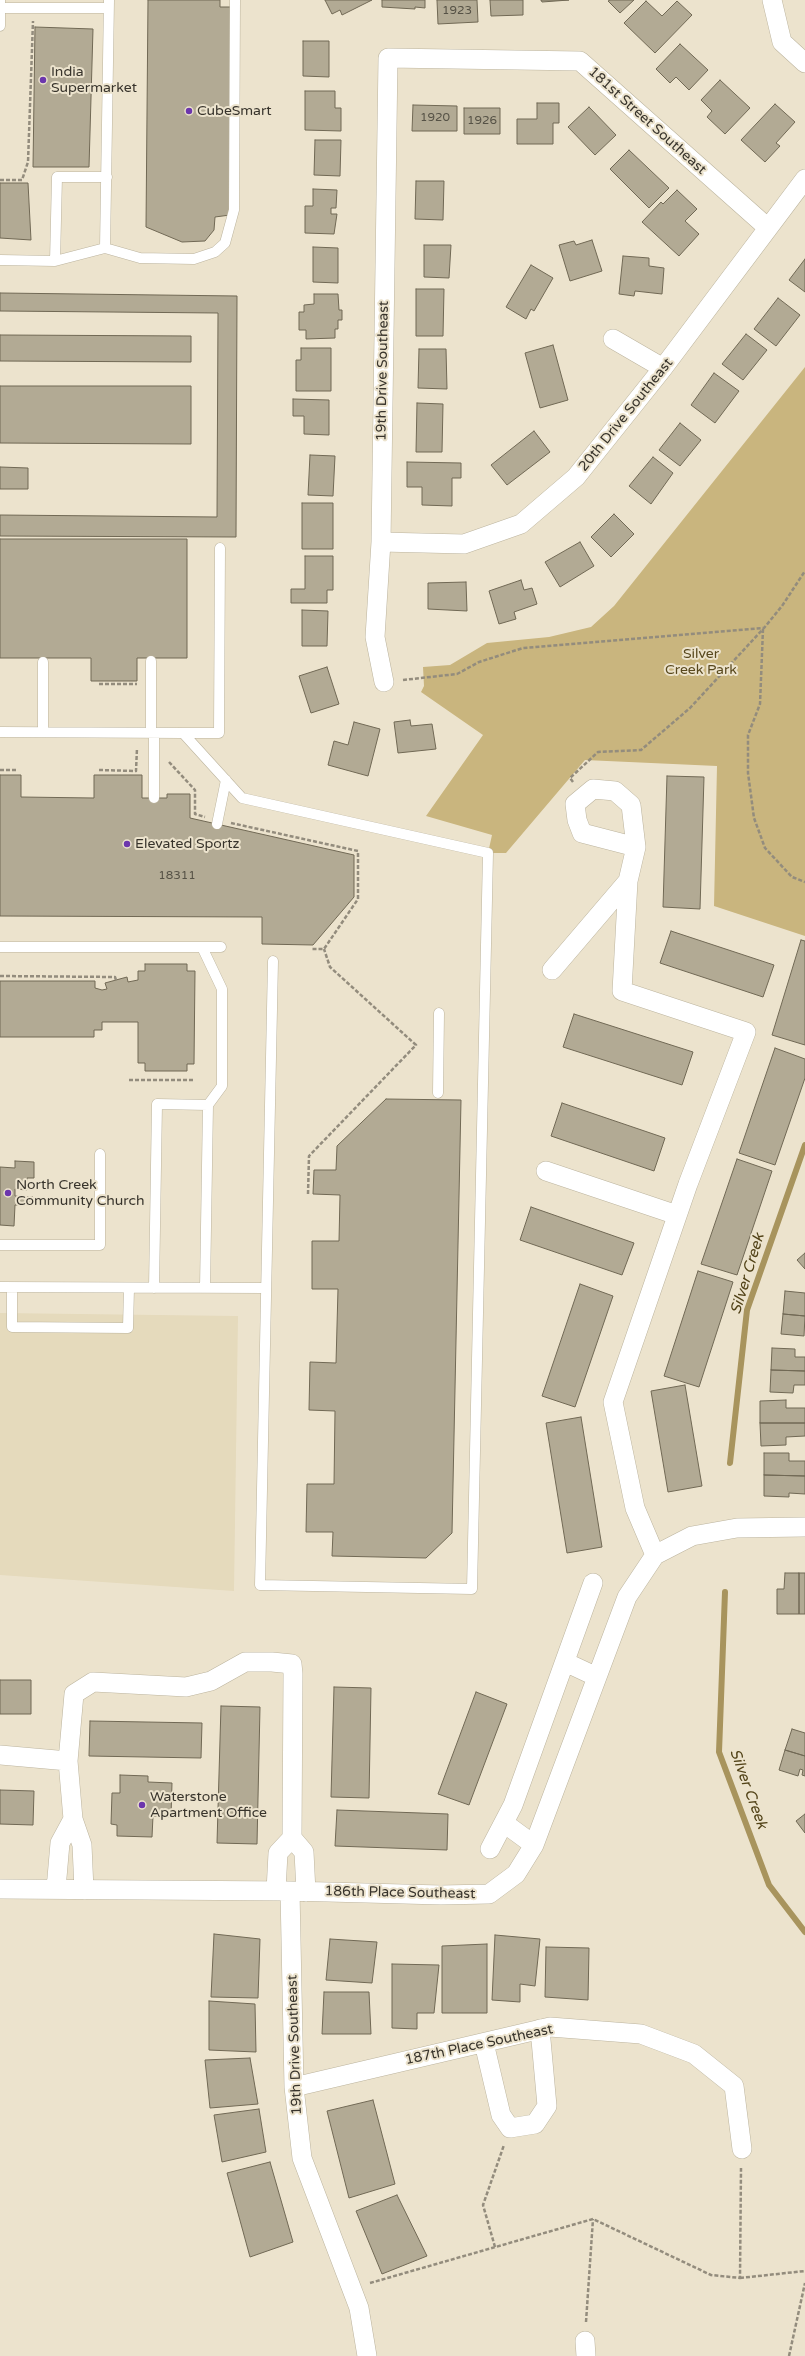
<!DOCTYPE html>
<style>
body{margin:0}
canvas{display:block;background:#ece3cd}
</style>
<canvas width="805" height="2356"></canvas>
<script>
const c = document.querySelector('canvas').getContext('2d');
c.lineJoin = 'round';
function fillPath(path, color) { c.fillStyle = color; c.fill(path, 'evenodd'); }
const toPath = rows => new Path2D(rows.map(r => 'M' + r).join(''));
function stroke(path, color, width, dash) { c.strokeStyle = color; c.lineWidth = width; c.lineCap = dash ? 'butt' : 'round'; c.setLineDash(dash || []); c.stroke(path); }
function label(font, color, halo, rows, align = 'center') {
  c.font = font + ' "Varela Round",sans-serif'; c.lineWidth = 4; c.setLineDash([]); c.textBaseline = 'middle'; c.strokeStyle = halo; c.fillStyle = color; for (const [text, x, y, turn = 0] of rows) {
    c.save(); c.translate(x, y); c.rotate((+turn || 0) * Math.PI / 180); c.textAlign = isNaN(turn) ? turn : align; if (halo) c.strokeText(text, 0, 0); c.fillText(text, 0, 0); c.restore();
  }
}
fillPath(toPath([
 [0,1313,238,1316,234,1591,0,1575]
]), '#e5dabc');
fillPath(toPath([
 [805,367,805,936,714,906,717,766,585,760,506,853,488,853,492,835,426,816,483,735,421,692,424,686,423,667,450,665,487,643,549,637,591,627,614,606]
]), '#c9b57e');
stroke(toPath([
 [730,1463,747,1310,805,1145],
 [725,1592,719,1752,769,1885,805,1932]
]), '#a8945d', 6);
const building = toPath([
 [148,0,220,0,220,7,231,7,230,215,215,217,214,230,205,241,182,242,146,227,148,0],
 [325,0,372,0,342,15,340,10,332,14,325,0],
 [382,0,425,0,425,8,415,7,415,9,382,7,382,0],
 [437,0,477,0,478,22,438,24,437,0],
 [490,0,523,0,523,15,491,16,490,0],
 [541,0,569,0,542,2,541,0],
 [610,0,634,0,620,13,608,1,610,0],
 [646,1,662,16,677,1,692,15,655,53,624,23,646,1],
 [35,27,93,29,89,167,33,167,35,27],
 [303,41,329,41,329,77,303,76,303,41],
 [680,44,708,70,689,90,676,77,670,83,656,69,680,44],
 [720,80,750,108,725,134,707,117,712,111,701,100,720,80],
 [305,91,335,91,335,108,341,108,341,131,305,130,305,91],
 [537,103,559,103,559,123,553,123,553,144,517,144,517,119,537,119,537,103],
 [775,104,795,122,776,143,780,146,765,162,741,140,775,104],
 [413,105,457,106,457,131,412,131,413,105],
 [589,107,616,135,595,155,568,127,589,107],
 [464,108,500,108,500,134,464,134,464,108],
 [315,140,341,140,340,176,314,175,315,140],
 [629,150,669,188,649,208,610,169,629,150],
 [416,181,444,181,443,220,415,219,416,181],
 [0,183,28,183,31,240,0,238,0,183],
 [313,189,337,190,336,208,331,208,331,214,337,214,334,234,305,233,305,206,313,206,313,189],
 [677,190,697,209,685,221,699,234,679,256,642,222,661,202,663,204,677,190],
 [592,240,602,271,570,281,559,245,574,241,576,245,592,240],
 [424,245,451,245,449,278,424,277,424,245],
 [313,247,338,248,338,283,313,282,313,247],
 [623,256,649,258,649,266,664,268,662,294,635,291,634,296,619,294,623,256],
 [805,259,805,292,789,280,805,259],
 [531,265,553,278,534,311,531,309,526,319,506,307,531,265],
 [416,289,444,289,443,336,416,336,416,289],
 [0,293,237,296,236,537,0,536,0,515,217,517,218,313,0,311,0,293],
 [314,294,338,294,339,310,342,310,342,320,338,320,338,329,335,329,335,338,306,339,306,330,299,330,299,312,304,312,304,305,314,304,314,294],
 [778,298,800,315,776,346,754,329,778,298],
 [746,334,767,350,743,380,722,364,746,334],
 [0,335,191,336,191,362,0,361,0,335],
 [553,345,568,400,540,408,525,353,553,345],
 [301,348,331,348,331,391,296,391,296,360,301,360,301,348],
 [419,349,446,349,447,389,418,388,419,349],
 [714,373,739,391,715,423,691,405,714,373],
 [0,386,191,386,191,444,0,443,0,386],
 [293,399,329,400,329,435,304,434,304,416,293,416,293,399],
 [417,403,443,404,442,452,416,452,417,403],
 [680,423,701,440,680,466,659,450,680,423],
 [534,431,550,452,507,485,491,465,534,431],
 [310,455,335,456,333,496,308,495,310,455],
 [653,457,673,473,651,504,629,486,653,457],
 [407,462,461,463,461,478,452,478,452,506,422,505,422,487,407,487,407,462],
 [0,467,28,468,28,489,0,489,0,467],
 [302,503,333,503,333,549,302,549,302,503],
 [614,514,634,534,611,557,591,537,614,514],
 [0,539,187,539,187,658,137,658,137,681,91,681,91,658,0,658,0,539],
 [580,542,594,566,560,587,545,562,580,542],
 [305,556,333,556,333,590,327,590,327,603,291,603,291,589,305,589,305,556],
 [521,580,524,590,532,588,537,604,514,612,516,619,499,624,489,591,521,580],
 [466,582,467,611,428,609,428,583,466,582],
 [302,610,328,611,327,646,302,646,302,610],
 [327,667,339,704,311,713,299,676,327,667],
 [410,720,411,726,432,724,436,749,398,753,394,722,410,720],
 [354,722,380,729,368,776,328,765,334,741,348,745,354,722],
 [0,775,21,775,21,797,94,798,94,775,142,775,142,798,167,798,167,794,190,794,190,818,354,855,354,897,313,945,262,944,262,917,0,916,0,775],
 [667,776,704,777,700,909,663,907,667,776],
 [671,931,774,965,763,997,660,963,671,931],
 [801,940,805,941,805,1045,772,1035,801,940],
 [145,964,187,964,187,971,195,971,194,1064,187,1064,187,1071,145,1071,145,1063,138,1063,138,1022,102,1022,102,1030,94,1030,94,1037,0,1037,0,981,95,981,95,988,102,990,107,989,105,983,127,977,128,982,138,980,138,971,145,971,145,964],
 [574,1014,693,1052,682,1085,563,1047,574,1014],
 [775,1048,805,1059,805,1078,775,1165,739,1153,775,1048],
 [386,1099,461,1100,452,1533,426,1558,332,1556,333,1532,306,1532,307,1484,334,1484,335,1411,309,1410,310,1362,336,1363,338,1289,312,1289,312,1241,339,1241,340,1195,313,1194,314,1170,336,1170,337,1146,386,1099],
 [562,1103,665,1138,654,1171,551,1136,562,1103],
 [737,1159,772,1171,737,1275,701,1264,737,1159],
 [15,1161,34,1162,34,1178,27,1178,27,1190,15,1189,15,1196,33,1197,33,1205,15,1205,14,1226,0,1225,0,1167,15,1168,15,1161],
 [531,1207,634,1243,622,1275,520,1240,531,1207],
 [805,1253,805,1269,797,1260,805,1253],
 [698,1271,733,1282,699,1387,664,1376,698,1271],
 [580,1284,613,1296,575,1407,542,1396,580,1284],
 [785,1291,805,1293,805,1316,783,1314,785,1291],
 [783,1314,805,1316,804,1336,781,1334,783,1314],
 [772,1348,795,1349,795,1357,805,1357,805,1371,771,1370,772,1348],
 [771,1370,805,1371,805,1385,794,1385,793,1393,770,1392,771,1370],
 [685,1385,702,1486,668,1492,651,1391,685,1385],
 [786,1400,786,1408,805,1408,805,1423,760,1423,760,1401,786,1400],
 [581,1417,602,1547,567,1553,546,1423,581,1417],
 [760,1423,805,1423,805,1436,786,1437,786,1445,761,1446,760,1423],
 [764,1453,789,1453,789,1461,805,1461,805,1476,764,1475,764,1453],
 [764,1475,805,1476,805,1494,789,1493,789,1497,764,1496,764,1475],
 [785,1573,799,1573,799,1614,777,1614,777,1589,784,1589,785,1573],
 [799,1573,805,1573,805,1614,799,1614,799,1573],
 [0,1680,31,1680,31,1714,0,1714,0,1680],
 [334,1687,371,1688,369,1798,331,1797,334,1687],
 [476,1692,507,1704,469,1805,438,1794,476,1692],
 [221,1706,260,1707,257,1844,217,1843,221,1706],
 [90,1721,202,1723,201,1758,89,1756,90,1721],
 [792,1729,805,1733,805,1756,785,1750,792,1729],
 [785,1750,805,1756,805,1776,802,1775,803,1770,800,1769,798,1776,779,1770,785,1750],
 [120,1775,148,1776,148,1782,172,1783,171,1817,153,1816,152,1837,117,1836,117,1825,111,1824,112,1793,120,1793,120,1775],
 [0,1790,34,1791,33,1825,0,1824,0,1790],
 [337,1810,448,1814,447,1850,335,1846,337,1810],
 [805,1814,805,1833,796,1821,805,1814],
 [214,1934,260,1939,258,1998,211,1997,214,1934],
 [495,1935,540,1939,535,1986,520,1984,520,2002,492,2000,495,1935],
 [330,1939,377,1942,372,1983,326,1980,330,1939],
 [487,1944,487,2013,442,2013,442,1946,487,1944],
 [546,1947,589,1948,588,2000,545,1997,546,1947],
 [392,1964,439,1965,434,2013,417,2013,417,2029,392,2028,392,1964],
 [324,1992,369,1992,371,2034,322,2034,324,1992],
 [209,2001,255,2004,256,2052,209,2050,209,2001],
 [250,2058,258,2104,210,2108,205,2060,250,2058],
 [373,2100,395,2184,349,2198,327,2111,373,2100],
 [259,2109,266,2152,222,2162,214,2115,259,2109],
 [270,2162,293,2242,250,2257,227,2173,270,2162],
 [397,2195,427,2256,382,2274,356,2211,397,2195]
]);
fillPath(building, '#b2aa94');
stroke(building, '#716955', 1);
const lane = toPath([
 [0,8,108,8],
 [0,26,0,0],
 [105,248,109,0],
 [0,260,55,261,105,248,140,258,194,259,215,252,225,243,234,210,235,0],
 [55,261,57,177,107,177],
 [0,732,183,733,242,798,488,853,472,1589,260,1585,273,961],
 [43,732,43,662],
 [151,733,151,661],
 [183,733,219,733,220,548],
 [154,798,154,733],
 [217,824,226,780],
 [0,947,202,947,222,989,222,1086,208,1105],
 [202,947,221,947],
 [438,1093,439,1013],
 [0,1245,100,1245,100,1154],
 [0,1287,266,1288],
 [12,1288,12,1327,128,1328,129,1288],
 [154,1288,157,1104,208,1105,205,1288]
]);
const street = toPath([
 [772,0,782,42,805,63],
 [613,339,663,368],
 [381,542,464,544,521,524,576,477,663,368,805,179],
 [384,682,375,637,381,542,388,58,580,61,768,228],
 [636,847,582,833,577,820,575,804,593,789,615,791,631,805,636,847,628,881,622,991,746,1032,688,1184,613,1402,635,1508,655,1555],
 [552,970,628,881],
 [546,1171,677,1215],
 [565,1662,597,1677],
 [0,1755,68,1761],
 [504,1823,534,1845],
 [490,1849,513,1805,593,1583],
 [0,1889,290,1891,441,1895,489,1894,516,1874,534,1845,627,1597,655,1555,692,1536,737,1528,805,1527],
 [56,1889,60,1843,73,1819],
 [84,1890,82,1845,73,1819,68,1761,74,1694,93,1682,186,1687,211,1681,245,1662,272,1662,292,1664,293,1674,292,1838,304,1852,306,1892],
 [276,1891,278,1853,292,1838],
 [290,1891,294,2087,302,2158,359,2308,367,2356],
 [484,2043,501,2115,510,2128,535,2124,547,2106,540,2029],
 [294,2087,550,2027,641,2034,694,2054,734,2086,742,2149],
 [585,2341,586,2356]
]);
stroke(lane, '#bcb49e', 11);
stroke(street, '#bcb49e', 20);
stroke(toPath([
 [0,180,22,180,28,162,33,21],
 [763,629,760,704,748,735,748,773,754,818,765,848,792,877,805,882],
 [403,680,457,674,479,662,523,648,764,628,782,606,805,571],
 [99,684,137,684],
 [169,762,195,790,195,814,205,817],
 [0,770,18,770],
 [99,770,136,771,137,748],
 [573,782,570,778,598,752,641,750,690,708,763,629],
 [231,823,358,851,358,899,324,949,311,949],
 [0,976,115,977,116,980],
 [129,1080,194,1080],
 [308,1194,309,1156,416,1045,330,967,324,949],
 [495,2247,483,2205,504,2145],
 [740,2278,805,2271],
 [370,2283,593,2219,711,2275,740,2278,741,2168],
 [586,2322,593,2219],
 [789,2356,805,2283]
]), '#938c7d', 2.5, [4, 2]);
stroke(lane, '#fff', 10);
stroke(street, '#fff', 19);
for (const [x, y, r, color] of [
 [43,80,4,"#6c36ad"],
 [189,111,4,"#6c36ad"],
 [127,844,4,"#6c36ad"],
 [8,1193,4,"#6c36ad"],
 [142,1805,4,"#6c36ad"]
]) { const dot = new Path2D(); dot.arc(x, y, r, 0, 2 * Math.PI); c.fillStyle = color; c.fill(dot); stroke(dot, '#ece3cd', 1.5); }
label('12px', '#565246', null, [
 ["1923",457,11],
 ["1920",435,118],
 ["1926",482,121],
 ["18311",177,876]
]);
label('14px', '#38342c', '#ece3cd', [
 ["India",51,72],
 ["Supermarket",51,88],
 ["CubeSmart",197,111],
 ["Elevated Sportz",135,844],
 ["North Creek",16,1185],
 ["Community Church",16,1201],
 ["Waterstone",150,1797],
 ["Apartment Office",150,1813]
], 'left');
label('14px', '#38342c', '#ece3cd', [
 ["181st Street Southeast",647,121,42],
 ["19th Drive Southeast",383,371,-89],
 ["20th Drive Southeast",626,415,-51],
 ["186th Place Southeast",400,1893,1],
 ["19th Drive Southeast",295,2045,-92],
 ["187th Place Southeast",479,2045,-12]
]);
label('14px', '#58481d', '#ece3cd', [
 ["Silver",701,654],
 ["Creek Park",701,670]
]);
label('italic 15px', '#514217', '#ece3cd', [
 ["Silver Creek",748,1274,-73],
 ["Silver Creek",748,1789,70]
]);
</script>
